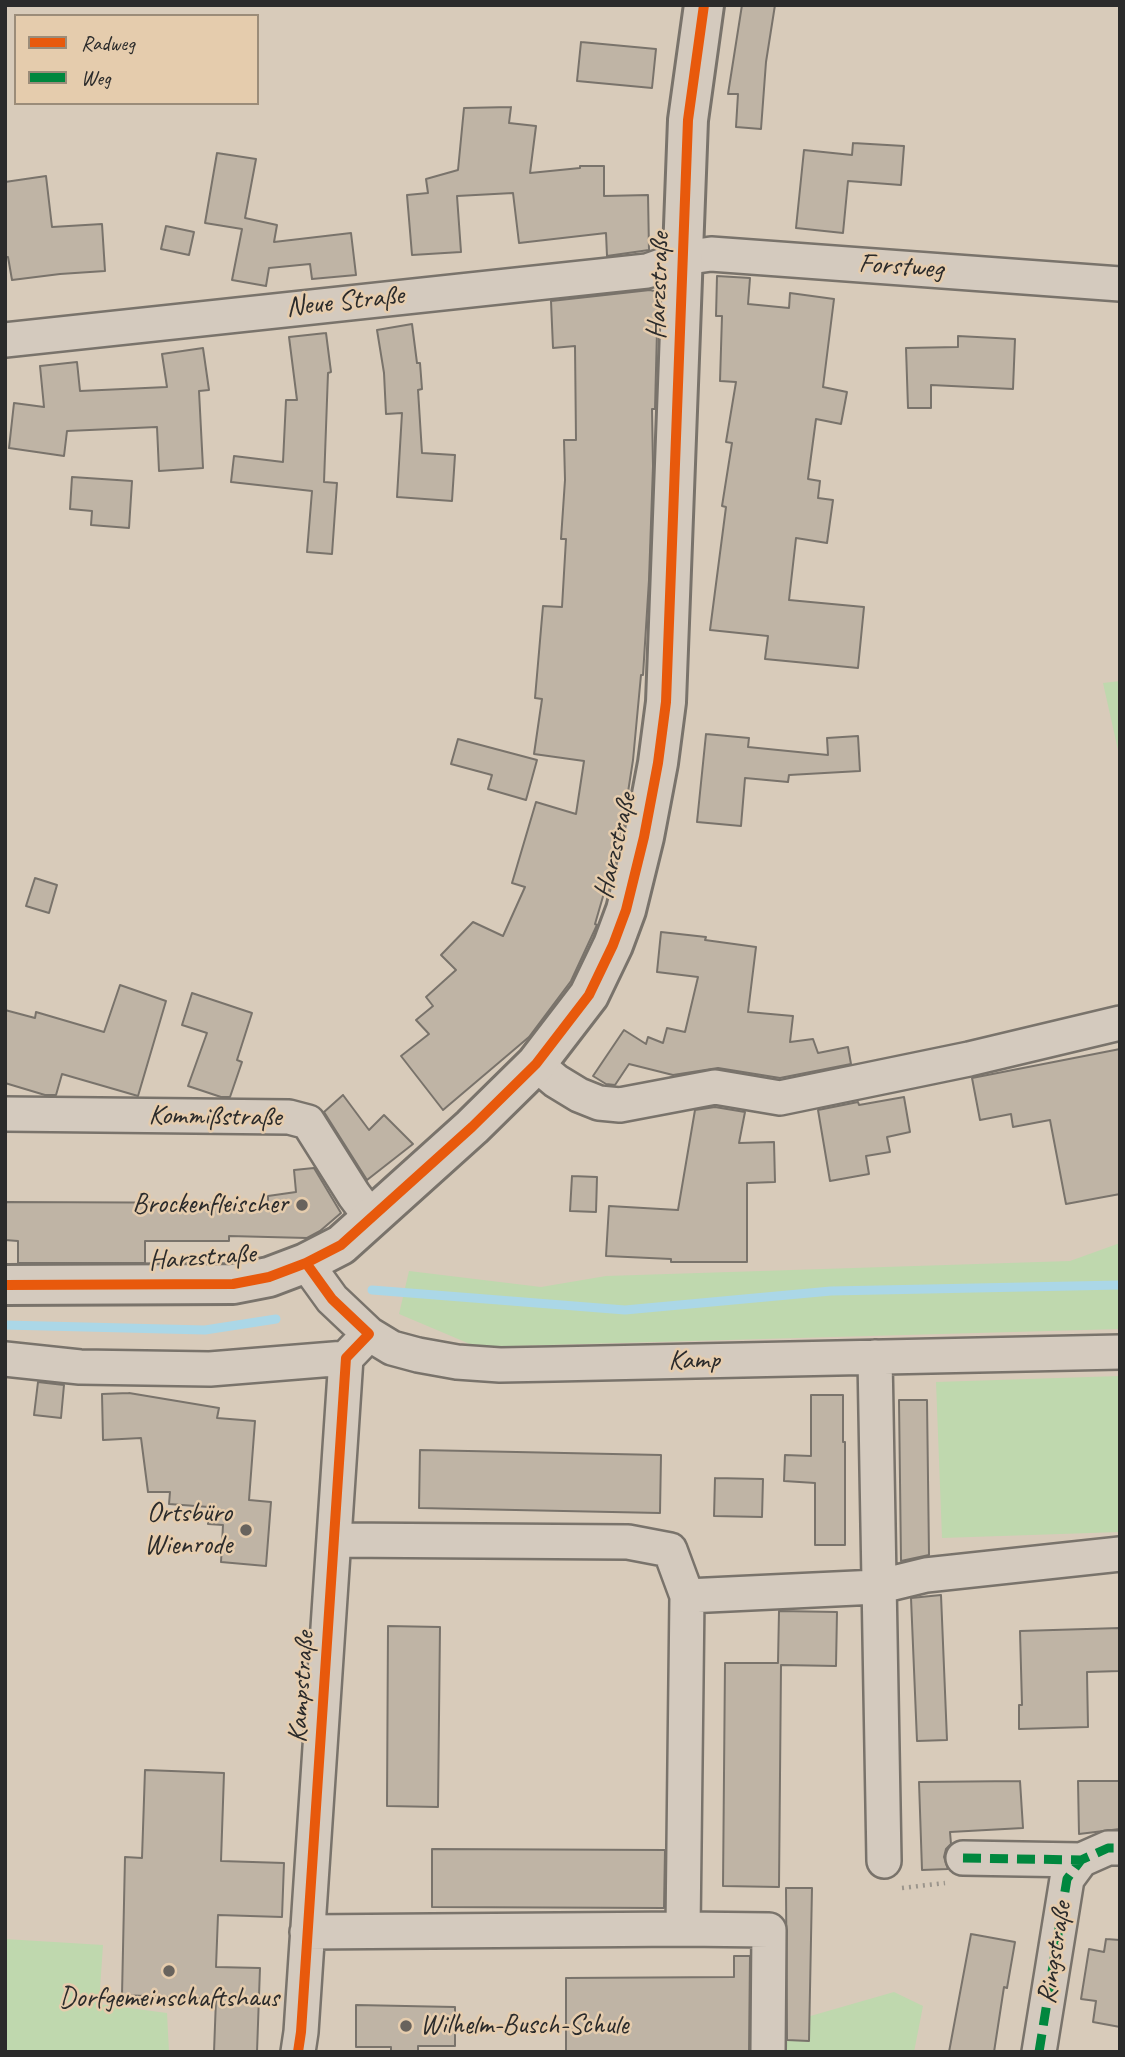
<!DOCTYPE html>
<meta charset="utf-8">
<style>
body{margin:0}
#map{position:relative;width:1125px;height:2057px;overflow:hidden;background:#d8cbba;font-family:Caveat,sans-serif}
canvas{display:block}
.frame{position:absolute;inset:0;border:7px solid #2b2b2b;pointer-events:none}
.legend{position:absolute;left:14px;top:14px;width:245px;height:91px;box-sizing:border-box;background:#e5ccad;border:2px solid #9b8c79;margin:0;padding:9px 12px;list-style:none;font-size:21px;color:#2b2b2b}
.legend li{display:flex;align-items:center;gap:14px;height:35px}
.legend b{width:35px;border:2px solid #9b8c79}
</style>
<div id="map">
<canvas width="1125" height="2057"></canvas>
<div class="frame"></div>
<ul class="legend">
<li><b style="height:9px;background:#e8590c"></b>Radweg</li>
<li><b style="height:9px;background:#00873e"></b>Weg</li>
</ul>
</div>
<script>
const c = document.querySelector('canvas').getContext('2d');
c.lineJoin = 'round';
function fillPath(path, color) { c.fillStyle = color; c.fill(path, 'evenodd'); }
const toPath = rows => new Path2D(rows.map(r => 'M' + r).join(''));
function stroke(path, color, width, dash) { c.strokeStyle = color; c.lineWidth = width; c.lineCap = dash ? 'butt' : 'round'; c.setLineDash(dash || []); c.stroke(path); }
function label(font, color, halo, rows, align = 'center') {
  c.font = font + ' Caveat,sans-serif'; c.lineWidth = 5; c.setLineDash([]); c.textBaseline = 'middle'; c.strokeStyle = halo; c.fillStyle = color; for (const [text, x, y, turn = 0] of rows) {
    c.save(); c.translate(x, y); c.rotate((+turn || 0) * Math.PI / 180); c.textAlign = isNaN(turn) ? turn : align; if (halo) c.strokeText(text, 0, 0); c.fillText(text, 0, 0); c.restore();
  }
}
fillPath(toPath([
 [1120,681,1120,759,1103,683],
 [1120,1243,1120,1329,477,1347,399,1314,409,1271,541,1287,606,1276,1070,1261],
 [1120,1376,1120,1532,942,1538,936,1382],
 [5,1939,103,1945,99,2004,167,2013,169,2052,5,2052],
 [894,1992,923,2006,914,2052,685,2052]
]), '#bfd8ae');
stroke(toPath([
 [372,1290,625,1310,831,1291,1120,1285],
 [5,1325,205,1330,276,1319]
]), '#abd7e7', 9);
const building = toPath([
 [742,5,775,5,766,62,761,129,736,127,738,94,728,94,742,5],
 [581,42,656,49,652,88,577,81,581,42],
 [511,107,509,123,536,126,530,173,580,168,580,166,604,166,604,196,648,195,649,250,607,256,606,233,519,243,513,193,457,196,461,252,412,255,407,195,428,193,426,179,458,170,464,108,511,107],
 [853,143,904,146,901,185,848,181,843,233,796,228,804,150,852,155,853,143],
 [217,153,256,159,245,218,277,225,274,242,351,233,356,275,312,279,310,264,269,268,266,286,232,280,242,229,205,223,217,153],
 [46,176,52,227,102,224,105,271,60,274,12,280,8,257,5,257,5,182,46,176],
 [166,226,194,232,189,255,161,249,166,226],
 [717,276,750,278,748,304,789,308,790,293,834,299,823,387,847,392,841,424,816,419,808,479,820,481,818,498,833,500,827,543,796,538,789,600,864,607,858,668,765,659,768,636,710,630,726,507,722,506,732,443,726,442,736,382,720,381,722,316,716,316,717,276],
 [650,290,658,292,655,409,652,409,653,466,649,580,643,675,641,675,633,760,622,831,595,924,597,925,571,981,529,1037,443,1110,401,1056,429,1034,416,1020,433,1006,426,997,456,970,441,955,473,922,503,936,525,887,512,883,536,802,576,814,584,761,534,754,542,699,535,698,543,606,562,607,566,539,561,539,565,480,564,440,576,440,575,346,553,348,551,301,650,290],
 [412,324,417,363,420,363,422,389,418,390,422,453,455,455,452,501,397,497,402,413,386,414,384,373,377,330,412,324],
 [326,333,331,372,328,373,324,482,337,483,332,554,307,552,312,491,231,482,234,456,283,462,286,400,297,400,289,337,326,333],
 [958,336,1015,339,1013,389,931,385,931,408,908,408,906,348,958,347,958,336],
 [203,348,209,390,199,391,203,468,159,471,157,427,67,431,64,456,9,448,14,403,44,407,40,366,77,362,80,391,167,387,162,354,203,348],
 [72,477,132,481,129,528,91,525,92,511,70,509,72,477],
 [706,734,749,738,748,747,828,755,827,738,858,736,860,771,789,775,788,782,745,778,741,826,697,822,706,734],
 [458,739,537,760,526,800,488,789,492,775,451,764,458,739],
 [35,878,57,885,49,913,26,906,35,878],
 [661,932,706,937,705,940,756,947,748,1012,793,1016,790,1042,813,1039,818,1053,848,1047,851,1064,780,1078,718,1068,673,1075,629,1064,615,1085,606,1084,593,1076,624,1030,646,1044,648,1037,663,1043,667,1028,685,1032,698,977,657,972,661,932],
 [120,985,166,1001,138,1096,62,1074,56,1095,45,1095,5,1083,5,1010,35,1018,36,1012,104,1032,120,985],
 [192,993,252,1013,237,1060,242,1062,230,1097,221,1097,188,1086,207,1033,182,1025,192,993],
 [1120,1049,1120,1194,1066,1204,1050,1120,1013,1127,1011,1114,980,1120,972,1078,1120,1049],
 [343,1095,369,1130,384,1115,413,1144,367,1180,324,1112,343,1095],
 [904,1097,910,1132,887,1137,890,1152,866,1156,869,1174,830,1181,818,1110,858,1102,859,1105,904,1097],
 [715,1107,745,1112,739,1143,774,1142,775,1182,747,1183,747,1262,671,1262,671,1259,606,1256,609,1206,678,1210,695,1110,715,1107],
 [314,1168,341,1213,320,1231,307,1238,229,1236,229,1241,145,1241,145,1263,18,1263,18,1241,5,1240,5,1202,268,1203,268,1196,296,1192,294,1170,314,1168],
 [572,1176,597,1177,596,1212,570,1211,572,1176],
 [38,1382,64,1385,61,1418,34,1415,38,1382],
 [129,1393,219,1408,217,1418,255,1421,249,1500,271,1502,266,1566,221,1562,223,1525,208,1524,209,1507,169,1504,170,1492,148,1492,141,1438,103,1440,102,1394,129,1393],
 [811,1395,843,1395,843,1442,845,1442,845,1545,815,1545,815,1483,784,1481,785,1455,811,1456,811,1395],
 [899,1400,927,1400,929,1555,901,1561,899,1400],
 [420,1450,661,1455,660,1513,419,1508,420,1450],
 [715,1478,763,1479,762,1517,714,1516,715,1478],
 [941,1595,947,1740,917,1741,911,1598,941,1595],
 [779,1611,837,1612,836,1666,781,1665,779,1887,723,1886,725,1663,778,1663,779,1611],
 [388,1626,440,1627,438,1807,387,1806,388,1626],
 [1120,1628,1120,1671,1087,1672,1088,1727,1019,1729,1019,1705,1022,1705,1020,1631,1120,1628],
 [145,1770,224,1773,221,1861,284,1863,282,1917,218,1915,216,1967,260,1968,257,2052,214,2052,216,1999,122,1995,125,1857,142,1858,145,1770],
 [1020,1781,1023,1828,950,1832,951,1844,946,1849,944,1857,948,1869,922,1870,919,1782,1020,1781],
 [1078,1781,1120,1781,1120,1829,1079,1834,1078,1781],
 [432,1849,665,1850,664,1908,432,1907,432,1849],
 [786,1888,812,1888,809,2041,787,2040,786,1888],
 [971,1934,1015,1942,1007,1988,1004,1987,994,2052,949,2052,971,1934],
 [1106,1939,1120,1940,1120,2027,1093,2022,1096,2001,1081,1999,1089,1949,1104,1952,1106,1939],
 [734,1956,750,1956,749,2052,566,2052,566,1978,734,1977,734,1956],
 [356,2005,455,2007,455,2046,418,2046,418,2052,391,2052,391,2047,356,2047,356,2005]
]);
fillPath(building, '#bfb4a5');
stroke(building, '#79736b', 2);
const minor = toPath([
 [5,340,647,271,683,258,711,254,1120,284],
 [536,1064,556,1081,579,1095,599,1103,620,1105,715,1087,780,1098,969,1059,1120,1023],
 [5,1114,289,1117,308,1122,354,1195,372,1219],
 [306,1263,332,1299,369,1334,392,1348,418,1355,457,1362,500,1365,554,1364,1120,1352],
 [875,1357,884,1861],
 [5,1359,80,1367,210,1369,346,1358],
 [687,1596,877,1587,926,1575,1120,1554],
 [963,1858,1081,1860],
 [683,1929,769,1930,768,2052],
 [307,1932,683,1929,687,1596,670,1550,628,1542,335,1540],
 [298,2052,301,2032,346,1358,369,1334],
 [1039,2052,1067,1879,1081,1860,1108,1848,1120,1848]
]);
const major = toPath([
 [5,1285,233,1284,269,1277,306,1263,341,1245,472,1127,536,1064,589,995,613,945,626,910,644,837,658,763,666,702,688,120,704,5]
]);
stroke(minor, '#79736b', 38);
stroke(major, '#79736b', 44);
stroke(toPath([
 [902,1888,945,1883]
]), '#9b958c', 4.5, [2, 5]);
stroke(minor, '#d4cabe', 33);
stroke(major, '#d4cabe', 38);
stroke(toPath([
 [963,1858,1081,1860],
 [1039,2052,1067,1879,1081,1860,1108,1848,1120,1848]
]), '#00873e', 9, [18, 9]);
stroke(toPath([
 [5,1285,233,1284,269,1277,306,1263,341,1245,472,1127,536,1064,589,995,613,945,626,910,644,837,658,763,666,702,688,120,704,5],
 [298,2052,301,2032,346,1358,369,1334,332,1299,306,1263]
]), '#e8590c', 10);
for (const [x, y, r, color] of [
 [302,1205,7,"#68635d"],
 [246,1530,7,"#68635d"],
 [169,1971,7,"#68635d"],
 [406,2026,7,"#68635d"]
]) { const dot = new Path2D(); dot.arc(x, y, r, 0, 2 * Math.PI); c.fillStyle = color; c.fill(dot); stroke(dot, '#e5ccad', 2.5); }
label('28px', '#2b2b2b', '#e5ccad', [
 ["Forstweg",901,267,4],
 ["Harzstraße",659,286,-88],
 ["Neue Straße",345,302,-6],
 ["Harzstraße",616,846,-77],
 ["Kommißstraße",215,1117,1],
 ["Harzstraße",202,1258,-4],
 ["Kamp",694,1361,-1],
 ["Kampstraße",302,1687,-86],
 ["Ringstraße",1055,1953,-81]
]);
label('28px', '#2b2b2b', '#e5ccad', [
 ["Brockenfleischer",288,1205],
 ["Ortsbüro",232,1514],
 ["Wienrode",232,1546],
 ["Dorfgemeinschaftshaus",169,1999,"center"],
 ["Wilhelm-Busch-Schule",420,2026,"left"]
], 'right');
</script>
